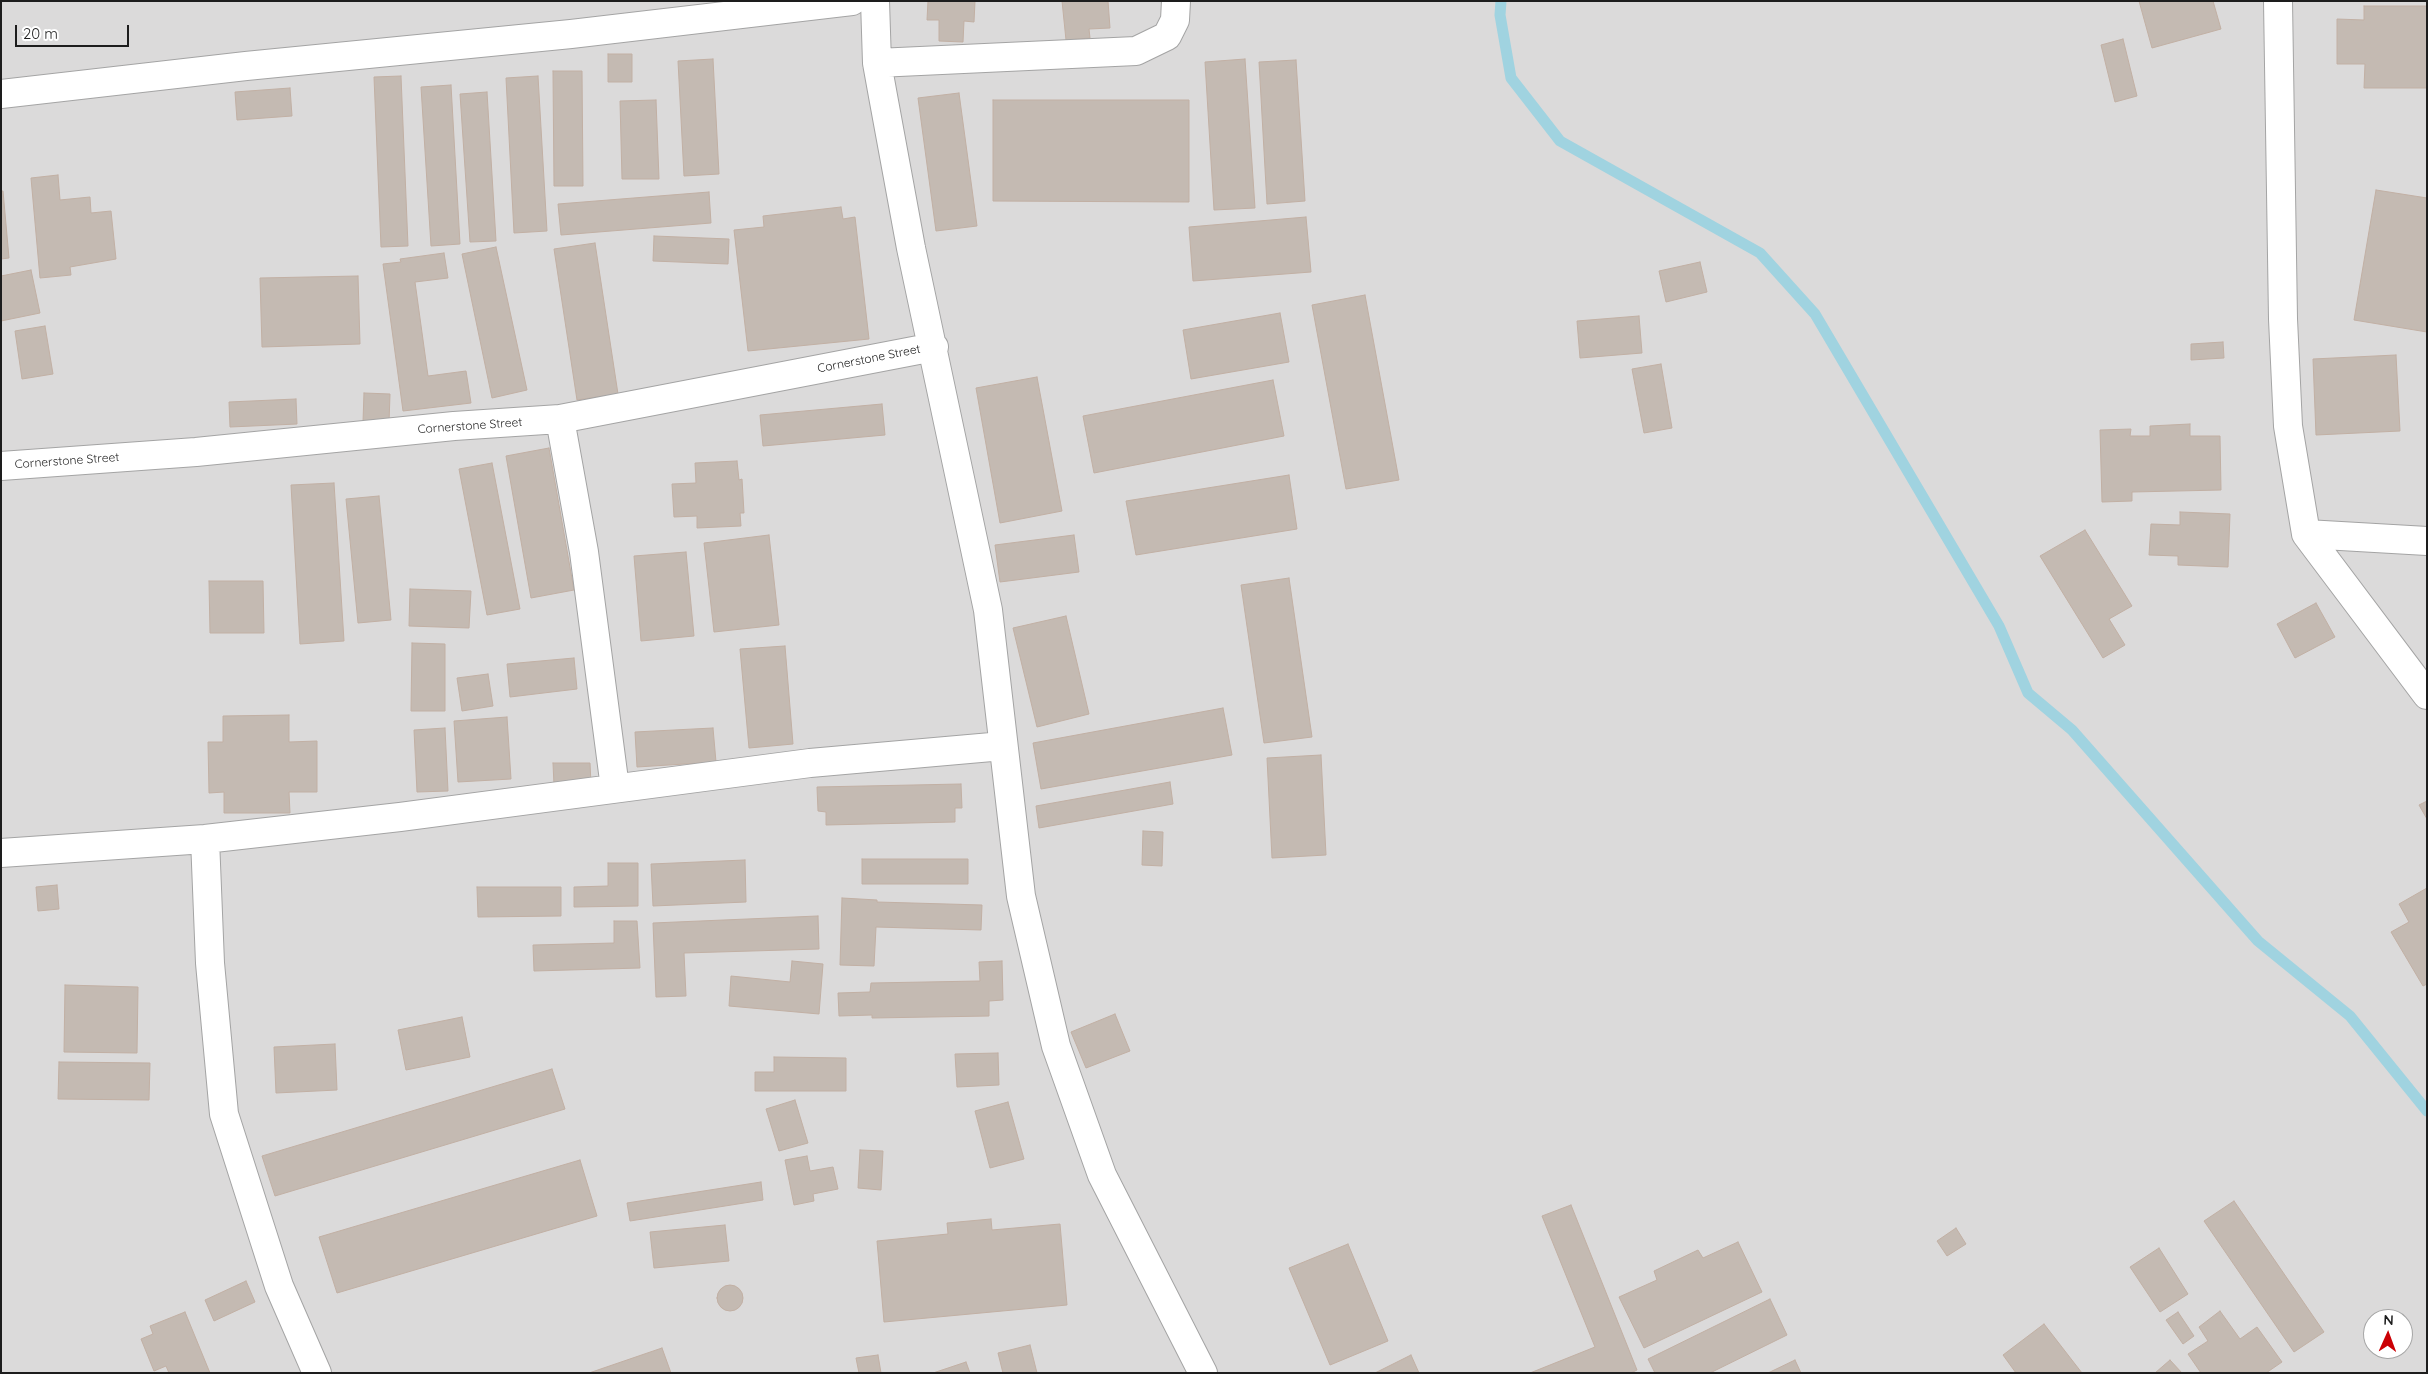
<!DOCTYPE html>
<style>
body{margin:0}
#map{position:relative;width:2428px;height:1374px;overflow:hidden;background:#efebe2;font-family:Quicksand,sans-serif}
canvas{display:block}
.frame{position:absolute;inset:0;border:2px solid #1d1d1d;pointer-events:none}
.north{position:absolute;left:2363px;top:1309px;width:50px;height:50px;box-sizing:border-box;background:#fff;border:1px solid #a5a5a5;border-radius:50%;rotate:2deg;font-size:14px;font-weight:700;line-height:20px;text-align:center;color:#1d1d1d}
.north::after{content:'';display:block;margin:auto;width:18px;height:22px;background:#cb0005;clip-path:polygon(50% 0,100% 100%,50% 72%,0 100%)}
.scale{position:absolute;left:15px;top:25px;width:114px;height:22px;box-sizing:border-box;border:2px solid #1d1d1d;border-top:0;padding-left:6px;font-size:15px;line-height:18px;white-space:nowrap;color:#1d1d1d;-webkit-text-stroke:4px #fff;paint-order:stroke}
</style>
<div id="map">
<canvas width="2428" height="1374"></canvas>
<div class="frame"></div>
<div class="north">N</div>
<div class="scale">20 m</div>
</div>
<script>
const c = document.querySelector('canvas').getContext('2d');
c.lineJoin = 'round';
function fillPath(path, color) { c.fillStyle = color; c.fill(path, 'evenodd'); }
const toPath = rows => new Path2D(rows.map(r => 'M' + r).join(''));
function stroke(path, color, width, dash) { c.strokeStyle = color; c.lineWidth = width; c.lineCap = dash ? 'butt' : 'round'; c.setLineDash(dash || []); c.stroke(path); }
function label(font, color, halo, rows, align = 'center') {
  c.font = font + ' Quicksand,sans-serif'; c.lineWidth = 4.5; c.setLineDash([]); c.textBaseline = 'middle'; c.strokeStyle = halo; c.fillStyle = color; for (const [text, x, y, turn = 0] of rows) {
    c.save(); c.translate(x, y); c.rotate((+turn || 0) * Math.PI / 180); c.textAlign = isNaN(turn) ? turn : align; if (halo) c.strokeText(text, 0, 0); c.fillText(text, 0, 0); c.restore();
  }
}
fillPath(toPath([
 [1,1,2427,1,2427,1373,1,1373],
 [2373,1319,2403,1319,2403,1349,2373,1349]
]), '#dbdada');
stroke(toPath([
 [1501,1,1500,15,1511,78,1560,141,1760,253,1815,314,1999,626,2028,693,2072,730,2258,941,2350,1016,2427,1111]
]), '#a0d3e0', 11);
const building = toPath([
 [928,1,975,1,974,22,964,21,963,42,939,41,939,20,927,20,928,1],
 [1062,1,1108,1,1110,28,1089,29,1090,38,1066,40,1062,1],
 [2139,1,2213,1,2221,29,2152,48,2139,1],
 [2364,6,2427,6,2427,88,2364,88,2365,64,2337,64,2337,19,2364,20,2364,6],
 [2123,39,2137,96,2115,102,2101,45,2123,39],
 [608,54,632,54,632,82,608,82,608,54],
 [713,59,719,174,684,176,678,61,713,59],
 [1245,59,1255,208,1214,210,1205,62,1245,59],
 [1296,60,1305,201,1267,204,1259,62,1296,60],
 [553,71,582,71,583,186,554,186,553,71],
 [401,76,408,246,381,247,374,77,401,76],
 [538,76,547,231,514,233,506,78,538,76],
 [451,85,460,244,431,246,421,87,451,85],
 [290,88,292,116,237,120,235,92,290,88],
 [487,92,496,241,470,242,460,94,487,92],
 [959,93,977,226,936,231,918,98,959,93],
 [656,100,659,179,622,179,620,101,656,100],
 [993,100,1189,100,1189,202,993,201,993,100],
 [58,175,60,200,90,197,91,213,111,211,116,259,70,267,71,275,40,278,31,178,58,175],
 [2376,190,2427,198,2427,332,2354,320,2376,190],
 [1,191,3,191,9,258,1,259,1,191],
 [709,192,711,223,561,235,558,204,709,192],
 [841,207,843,219,855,217,869,339,748,351,734,230,764,227,763,216,841,207],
 [1306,217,1311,272,1193,281,1189,227,1306,217],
 [654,236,729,239,728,264,653,261,654,236],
 [595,243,618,394,577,400,554,249,595,243],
 [496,247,527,390,492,398,462,254,496,247],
 [444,253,448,278,415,282,428,376,466,371,471,403,403,411,383,264,401,262,400,259,444,253],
 [1700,262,1707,292,1666,302,1659,271,1700,262],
 [31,270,40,313,1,321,1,276,31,270],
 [358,276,360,344,262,347,260,278,358,276],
 [1365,295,1399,480,1346,489,1312,305,1365,295],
 [1280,313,1289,362,1191,379,1183,330,1280,313],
 [1639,316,1642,353,1580,358,1577,321,1639,316],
 [45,326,53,374,22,379,15,331,45,326],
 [2223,342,2224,358,2191,360,2191,344,2223,342],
 [2396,355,2400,431,2316,435,2313,359,2396,355],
 [1661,364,1672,428,1644,433,1632,369,1661,364],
 [1037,377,1062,511,1000,523,976,388,1037,377],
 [1273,380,1284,436,1094,473,1083,416,1273,380],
 [364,393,390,394,389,423,363,422,364,393],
 [296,399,297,424,230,427,229,402,296,399],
 [882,404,885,435,763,446,760,415,882,404],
 [2190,424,2190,436,2220,436,2221,490,2132,492,2132,501,2102,502,2100,430,2131,429,2130,436,2150,436,2150,426,2190,424],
 [549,448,574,590,531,598,506,456,549,448],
 [737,461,739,480,742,479,744,513,740,513,741,526,697,528,697,516,674,517,672,484,696,483,695,463,737,461],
 [492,463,520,609,487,615,459,469,492,463],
 [1289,475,1297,529,1136,555,1126,501,1289,475],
 [334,483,344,641,300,644,291,485,334,483],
 [379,496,391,620,358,623,346,499,379,496],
 [2180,512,2230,514,2228,567,2178,565,2178,556,2149,555,2151,524,2180,525,2180,512],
 [2085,530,2132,606,2109,619,2125,645,2103,658,2040,556,2085,530],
 [769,535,779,625,714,632,704,543,769,535],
 [1074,535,1079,572,1000,582,995,545,1074,535],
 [686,552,694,636,641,641,634,556,686,552],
 [1289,578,1312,737,1264,743,1241,585,1289,578],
 [209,581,263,581,264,633,210,633,209,581],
 [410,589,471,591,469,628,409,626,410,589],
 [2316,603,2335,637,2295,658,2277,624,2316,603],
 [1066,616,1089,714,1037,727,1013,628,1066,616],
 [412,643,445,644,445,711,411,711,412,643],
 [785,646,793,744,749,748,740,649,785,646],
 [574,658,577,689,510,697,507,664,574,658],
 [488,674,493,706,462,711,457,678,488,674],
 [1223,708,1232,755,1041,789,1033,743,1223,708],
 [289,715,289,742,317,741,317,792,289,792,290,813,224,813,224,792,209,793,208,742,223,742,223,716,289,715],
 [507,717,511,779,458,782,454,721,507,717],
 [445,728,448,791,417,792,414,730,445,728],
 [713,728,716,762,637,767,635,732,713,728],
 [1321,755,1326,855,1272,858,1267,758,1321,755],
 [553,763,590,763,591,784,554,785,553,763],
 [1170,782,1173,804,1039,828,1036,806,1170,782],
 [961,784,962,808,955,808,955,822,826,825,826,812,818,811,817,787,961,784],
 [2427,801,2427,819,2419,805,2427,801],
 [1143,831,1163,832,1162,866,1142,865,1143,831],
 [862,859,968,859,968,884,862,884,862,859],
 [745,860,746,902,653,906,651,864,745,860],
 [608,863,638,863,638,906,574,907,574,887,608,886,608,863],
 [57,885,59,909,38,911,36,887,57,885],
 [477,887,561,887,561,916,478,917,477,887],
 [2427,888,2427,984,2423,986,2391,932,2409,922,2399,904,2427,888],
 [842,898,877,900,877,902,982,905,981,930,876,927,874,966,840,965,842,898],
 [818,916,819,949,684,953,686,996,656,997,653,923,818,916],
 [614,921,637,921,640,968,534,971,533,945,614,943,614,921],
 [792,961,823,964,819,1014,729,1006,731,976,790,982,792,961],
 [1002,961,1003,1000,989,1001,989,1016,872,1018,872,1015,839,1016,838,993,870,992,871,983,980,981,979,962,1002,961],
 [65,985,138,987,137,1053,64,1052,65,985],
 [1115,1014,1130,1051,1086,1068,1071,1032,1115,1014],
 [462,1017,470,1057,406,1070,398,1030,462,1017],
 [335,1044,337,1090,276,1093,274,1047,335,1044],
 [998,1053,999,1085,957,1087,955,1054,998,1053],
 [774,1057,846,1058,846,1091,755,1091,755,1072,774,1072,774,1057],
 [59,1062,150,1063,149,1100,58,1099,59,1062],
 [552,1069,565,1109,275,1196,262,1156,552,1069],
 [795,1100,808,1143,779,1151,766,1109,795,1100],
 [1008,1102,1024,1159,990,1168,975,1111,1008,1102],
 [860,1150,883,1151,881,1190,858,1188,860,1150],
 [807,1156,810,1171,833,1167,838,1189,813,1194,814,1201,794,1205,785,1160,807,1156],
 [580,1160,597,1216,337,1293,319,1237,580,1160],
 [761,1182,763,1200,630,1221,627,1203,761,1182],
 [2234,1201,2324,1332,2294,1352,2204,1221,2234,1201],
 [1571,1205,1637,1370,1631,1373,1530,1373,1595,1347,1542,1216,1571,1205],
 [991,1219,992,1230,1060,1224,1067,1305,884,1322,877,1241,948,1234,947,1223,991,1219],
 [725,1225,729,1261,654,1268,650,1232,725,1225],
 [1956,1228,1966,1244,1947,1256,1937,1241,1956,1228],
 [1738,1242,1762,1292,1644,1348,1619,1297,1657,1280,1654,1271,1698,1250,1703,1258,1738,1242],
 [1348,1244,1388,1341,1330,1365,1289,1268,1348,1244],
 [2159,1248,2188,1294,2160,1312,2130,1267,2159,1248],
 [246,1281,255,1302,214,1321,205,1300,246,1281],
 '717 1298a13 13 0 1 1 26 0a13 13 0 1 1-26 0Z',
 [1770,1299,1787,1335,1710,1373,1655,1373,1648,1359,1770,1299],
 [2220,1311,2240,1339,2257,1327,2282,1362,2266,1373,2201,1373,2188,1354,2208,1341,2199,1327,2220,1311],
 [185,1312,210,1373,169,1373,166,1366,154,1371,141,1339,153,1334,150,1326,185,1312],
 [2178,1312,2194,1336,2183,1344,2166,1320,2178,1312],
 [2044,1324,2082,1373,2016,1373,2003,1355,2044,1324],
 [1030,1345,1037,1373,1003,1373,998,1353,1030,1345],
 [662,1348,671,1373,589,1373,662,1348],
 [878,1355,881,1373,859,1373,856,1358,878,1355],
 [1411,1355,1419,1373,1375,1373,1411,1355],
 [1795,1360,1801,1373,1768,1373,1795,1360],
 [2170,1360,2182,1373,2155,1373,2170,1360],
 [966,1362,970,1373,933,1373,966,1362]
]);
fillPath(building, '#c4bab2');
stroke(building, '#c2b0a4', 1);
const minor = toPath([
 [875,1,877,63,883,96,911,248,988,610,1021,896,1056,1046,1102,1175,1203,1373],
 [2278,1,2283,319,2288,426,2306,534,2427,695],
 [877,63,1136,51,1167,36,1175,20,1176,1],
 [1,94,246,66,571,34,852,1],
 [560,419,584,552,615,788],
 [1,466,196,452,454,426,560,419,934,347],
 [2306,534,2427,541],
 [205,839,210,963,224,1114,279,1286,317,1373],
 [1,853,205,839,400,817,810,763,1003,746]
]);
stroke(minor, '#a4a4a4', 30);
stroke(minor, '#fff', 28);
label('12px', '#1d1d1d', '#fff', [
 ["Cornerstone Street",869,359,-11],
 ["Cornerstone Street",470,426,-4],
 ["Cornerstone Street",67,461,-4]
]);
</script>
